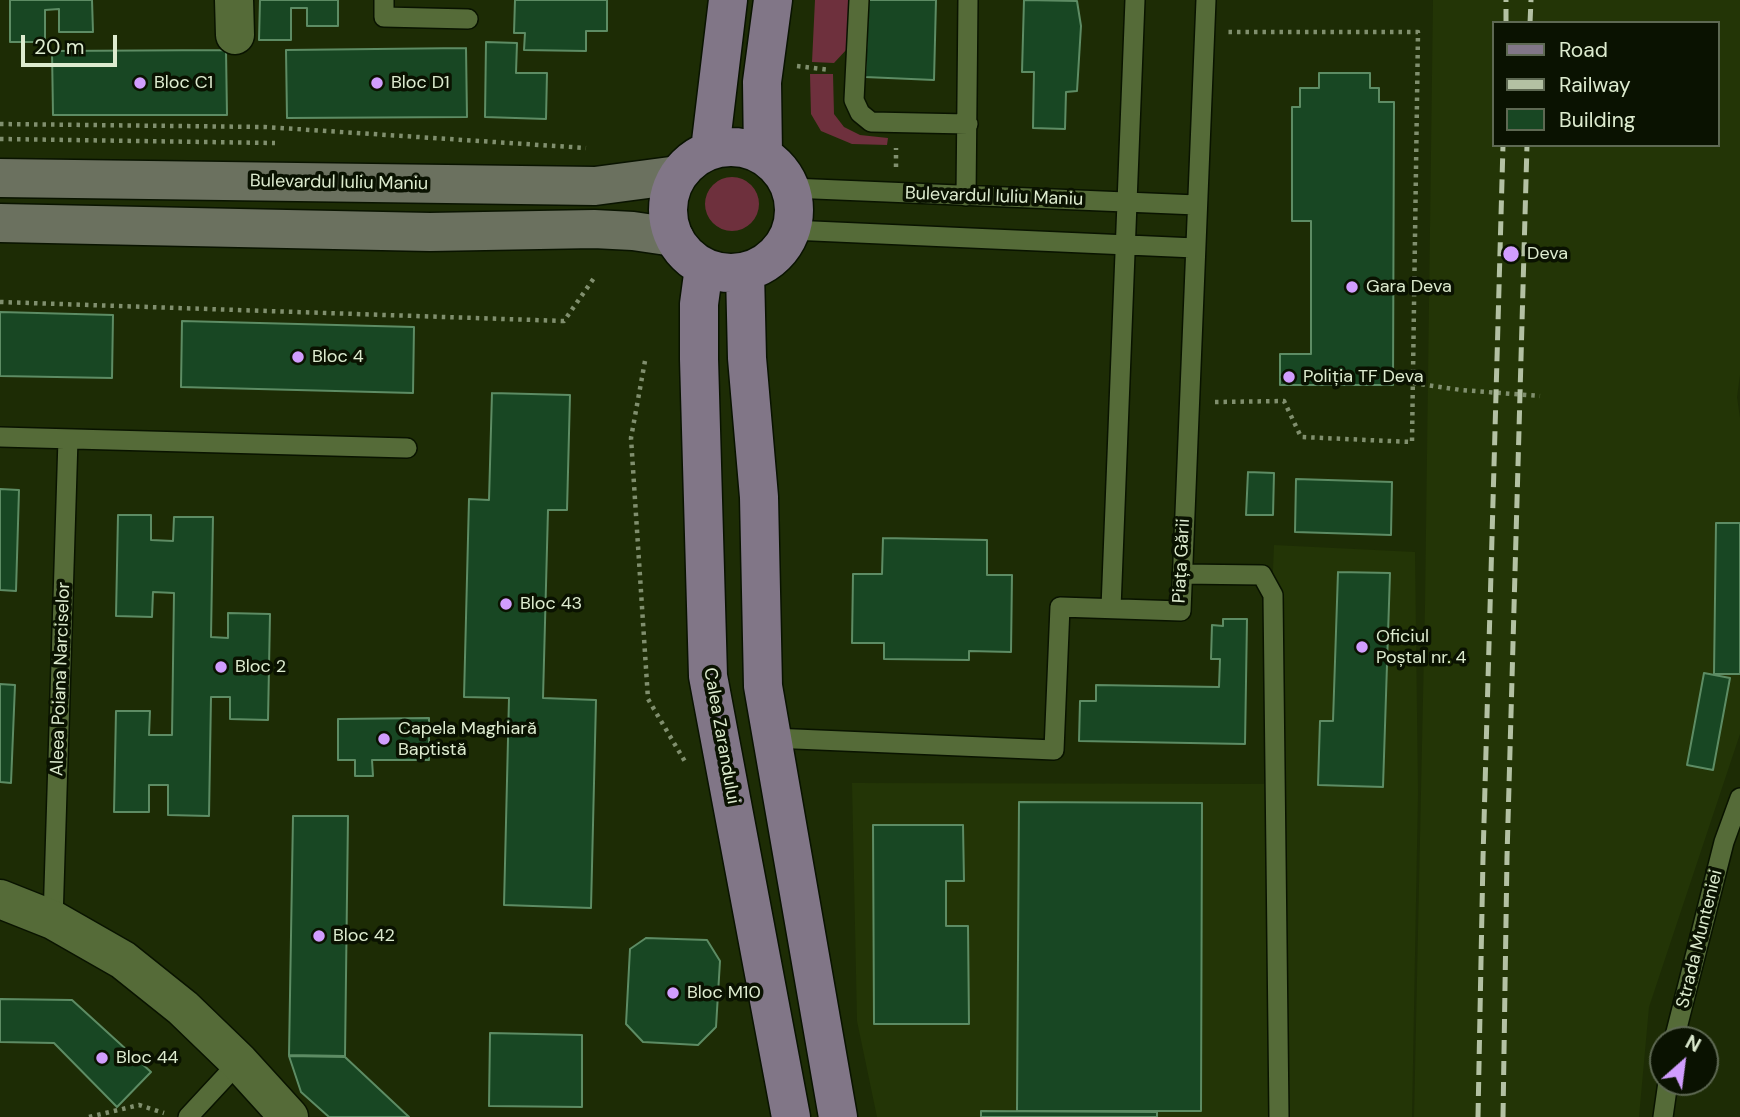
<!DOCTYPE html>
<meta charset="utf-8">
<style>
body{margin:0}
#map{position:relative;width:1740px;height:1117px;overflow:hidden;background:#1d2c05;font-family:"DM Sans",sans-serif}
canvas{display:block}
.legend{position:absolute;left:1492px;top:21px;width:228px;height:126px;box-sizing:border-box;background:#0a1201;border:2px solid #5e6953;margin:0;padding:9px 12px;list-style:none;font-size:21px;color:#ddebcf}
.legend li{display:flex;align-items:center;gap:14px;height:35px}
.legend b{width:35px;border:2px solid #5e6953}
.north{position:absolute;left:1649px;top:1026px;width:70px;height:70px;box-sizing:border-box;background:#0a1201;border:2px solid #5e6953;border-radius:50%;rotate:28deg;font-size:19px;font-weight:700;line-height:28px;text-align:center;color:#ddebcf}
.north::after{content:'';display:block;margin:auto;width:24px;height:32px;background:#d19dfe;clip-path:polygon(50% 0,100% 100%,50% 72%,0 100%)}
.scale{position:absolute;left:21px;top:35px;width:96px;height:32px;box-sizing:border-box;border:4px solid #ddebcf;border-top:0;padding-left:9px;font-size:21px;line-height:24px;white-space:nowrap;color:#ddebcf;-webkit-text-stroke:5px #0a1201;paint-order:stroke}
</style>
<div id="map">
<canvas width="1740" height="1117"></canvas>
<ul class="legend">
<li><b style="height:9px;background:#817687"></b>Road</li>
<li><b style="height:9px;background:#b3c1a3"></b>Railway</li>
<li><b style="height:19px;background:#184723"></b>Building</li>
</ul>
<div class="north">N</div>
<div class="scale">20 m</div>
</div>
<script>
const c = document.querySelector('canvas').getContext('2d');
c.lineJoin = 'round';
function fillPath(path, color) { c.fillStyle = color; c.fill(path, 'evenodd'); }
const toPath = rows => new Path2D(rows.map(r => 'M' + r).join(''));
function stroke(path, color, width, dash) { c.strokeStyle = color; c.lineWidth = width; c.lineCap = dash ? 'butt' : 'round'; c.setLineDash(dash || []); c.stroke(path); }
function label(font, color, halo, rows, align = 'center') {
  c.font = font + ' "DM Sans",sans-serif'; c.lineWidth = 7; c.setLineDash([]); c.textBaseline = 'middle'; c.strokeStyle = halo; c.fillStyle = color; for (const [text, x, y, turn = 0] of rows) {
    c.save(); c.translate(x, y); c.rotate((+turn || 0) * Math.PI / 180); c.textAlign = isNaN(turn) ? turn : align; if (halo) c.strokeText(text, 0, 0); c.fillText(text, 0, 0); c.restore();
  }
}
fillPath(toPath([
 [1433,0,1740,0,1740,375,1737,397,1740,418,1740,734,1649,1007,1639,1117,1414,1117,1425,605],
 [1493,23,1717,23,1717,145,1493,145],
 [1274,545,1415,552,1418,793,1412,1117,877,1117,857,1021,852,783,1264,784]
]), '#233506');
fillPath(toPath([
 [815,0,849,0,847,49,834,63,812,62],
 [810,74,833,74,834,114,844,127,860,135,888,138,887,145,852,144,821,131,811,114],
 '705 204a27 27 0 1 1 54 0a27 27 0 1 1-54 0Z'
]), '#6e303d');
const building = toPath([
 [10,0,92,0,93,32,59,32,59,9,45,10,45,42,10,42,10,0],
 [260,0,338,0,338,26,307,26,307,8,291,8,291,40,259,40,260,0],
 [515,0,607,0,607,31,586,31,586,51,524,50,525,33,514,33,515,0],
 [868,0,936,0,934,80,865,77,868,0],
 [1024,0,1077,1,1081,26,1077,91,1066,92,1065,129,1033,128,1034,72,1022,72,1024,0],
 [486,42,517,43,516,73,547,73,546,119,485,117,486,42],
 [466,48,467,117,287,118,286,50,466,48],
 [226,50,227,115,53,115,52,51,226,50],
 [1319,73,1370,73,1370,88,1379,88,1379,102,1394,102,1393,385,1280,385,1280,354,1311,354,1311,221,1292,221,1292,107,1300,107,1300,88,1319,88,1319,73],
 [0,312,113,315,112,378,0,376,0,312],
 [182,321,414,327,413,393,181,387,182,321],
 [492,393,570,395,567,510,548,510,543,698,596,700,591,908,504,905,509,698,464,697,469,499,489,500,492,393],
 [1248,472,1274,473,1273,515,1246,515,1248,472],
 [1296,479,1392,482,1391,535,1295,532,1296,479],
 [0,489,19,490,16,591,0,590,0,489],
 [118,515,151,515,151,540,173,541,174,517,213,517,211,637,228,638,228,613,270,614,268,720,230,719,230,697,211,697,209,816,168,815,168,785,149,785,149,812,114,812,116,711,150,711,149,735,172,735,174,593,153,592,152,617,116,616,118,515],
 [1716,523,1740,523,1740,674,1714,674,1716,523],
 [883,538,987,540,987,575,1012,575,1011,652,969,651,969,660,884,659,884,643,852,643,853,574,882,574,883,538],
 [1338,572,1390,573,1383,787,1318,785,1320,721,1333,721,1338,572],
 [1223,619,1247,619,1245,744,1079,741,1080,701,1096,701,1096,685,1219,687,1220,659,1211,659,1212,625,1223,626,1223,619],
 [1704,673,1730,678,1713,770,1687,765,1704,673],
 [0,684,15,685,11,783,0,782,0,684],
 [429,718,429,760,372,760,373,776,355,776,355,760,338,760,338,719,429,718],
 [1019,802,1202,803,1201,1111,1017,1111,1019,802],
 [293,816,348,816,345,1056,289,1055,293,816],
 [873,825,963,825,964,881,946,881,946,926,968,926,969,1024,874,1024,873,825],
 [646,938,707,940,720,961,716,1027,698,1045,643,1042,626,1024,630,949,646,938],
 [0,999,72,1000,151,1072,117,1107,54,1043,0,1042,0,999],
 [490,1033,582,1035,582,1107,489,1106,490,1033],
 [289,1056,345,1057,409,1117,329,1117,301,1092,289,1056],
 [981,1111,1157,1112,1157,1117,981,1117,981,1111]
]);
fillPath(building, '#184723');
stroke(building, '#5d8c64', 2);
const service = toPath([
 [384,0,384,17,468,19],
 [859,0,854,100,860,113,871,122,968,124],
 [791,188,1197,205],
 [966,196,968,0],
 [791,230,1195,248],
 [0,437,407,448],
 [1182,574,1262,575,1273,595,1279,1117],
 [1111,608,1135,0],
 [772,738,1054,750,1060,607,1181,611,1206,0],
 [53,920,68,439],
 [1674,1040,1724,842,1740,798],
 [188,1117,239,1062],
 [1663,1117,1668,1082]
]);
const minor = toPath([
 [234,0,235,35],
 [0,899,53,920,123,960,183,1008,239,1062,289,1117]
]);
const secondary = toPath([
 [0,178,595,186,678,175],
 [0,223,430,232,594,229,633,231,674,237]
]);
const primary = toPath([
 '668 210a63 63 0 1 1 126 0a63 63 0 1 1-126 0Z',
 [710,150,728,0],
 [763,155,762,82,773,0],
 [704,267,699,304,699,359,708,676,791,1117],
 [745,272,747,358,759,497,763,686,838,1117]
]);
stroke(service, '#091300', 22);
stroke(minor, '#091300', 41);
stroke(secondary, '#091300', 41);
stroke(primary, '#091300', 41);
stroke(toPath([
 [797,66,830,70],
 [0,124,265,127,586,148],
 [0,139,275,143],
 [896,167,896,148],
 [0,302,564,321,594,278],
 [645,361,631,438,648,699,687,765],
 [1413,383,1461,390,1540,396],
 [1215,402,1284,401,1301,437,1412,442,1418,32,1228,32],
 [89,1117,139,1105,164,1113]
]), '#808f6e', 4.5, [3.5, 5]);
stroke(service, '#556b38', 19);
stroke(minor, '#556b38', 38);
stroke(secondary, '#6b715f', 38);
stroke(primary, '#817687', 38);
stroke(toPath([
 [1506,23,1506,0],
 [1530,23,1531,0],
 [1478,1117,1483,858,1503,145],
 [1503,1117,1507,857,1527,145]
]), '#b3c1a3', 5, [14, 7]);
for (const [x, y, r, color] of [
 [140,83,7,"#d19dfe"],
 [377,83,7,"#d19dfe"],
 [1511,254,9,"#d19dfe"],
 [1352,287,7,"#d19dfe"],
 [298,357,7,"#d19dfe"],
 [1289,377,7,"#d19dfe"],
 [506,604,7,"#d19dfe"],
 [1362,647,7,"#d19dfe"],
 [221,667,7,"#d19dfe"],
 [384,739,7,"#d19dfe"],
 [319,936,7,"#d19dfe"],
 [673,993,7,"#d19dfe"],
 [102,1058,7,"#d19dfe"]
]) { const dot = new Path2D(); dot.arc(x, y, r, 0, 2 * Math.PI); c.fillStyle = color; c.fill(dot); stroke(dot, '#0a1201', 2.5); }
label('18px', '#ddebcf', '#0a1201', [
 ["Bloc C1",154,83],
 ["Bloc D1",391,83],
 ["Deva",1527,254],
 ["Gara Deva",1366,287],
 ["Bloc 4",312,357],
 ["Poliția TF Deva",1303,377],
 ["Bloc 43",520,604],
 ["Oficiul",1376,637],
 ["Poștal nr. 4",1376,658],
 ["Bloc 2",235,667],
 ["Capela Maghiară",398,729],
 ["Baptistă",398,750],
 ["Bloc 42",333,936],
 ["Bloc M10",687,993],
 ["Bloc 44",116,1058]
], 'left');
label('18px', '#ddebcf', '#0a1201', [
 ["Bulevardul Iuliu Maniu",339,183,1],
 ["Bulevardul Iuliu Maniu",994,197,2],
 ["Piața Gării",1182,561,-87],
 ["Aleea Poiana Narciselor",61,679,-88],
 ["Calea Zarandului",721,736,80],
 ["Strada Munteniei",1700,939,-76]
]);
</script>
